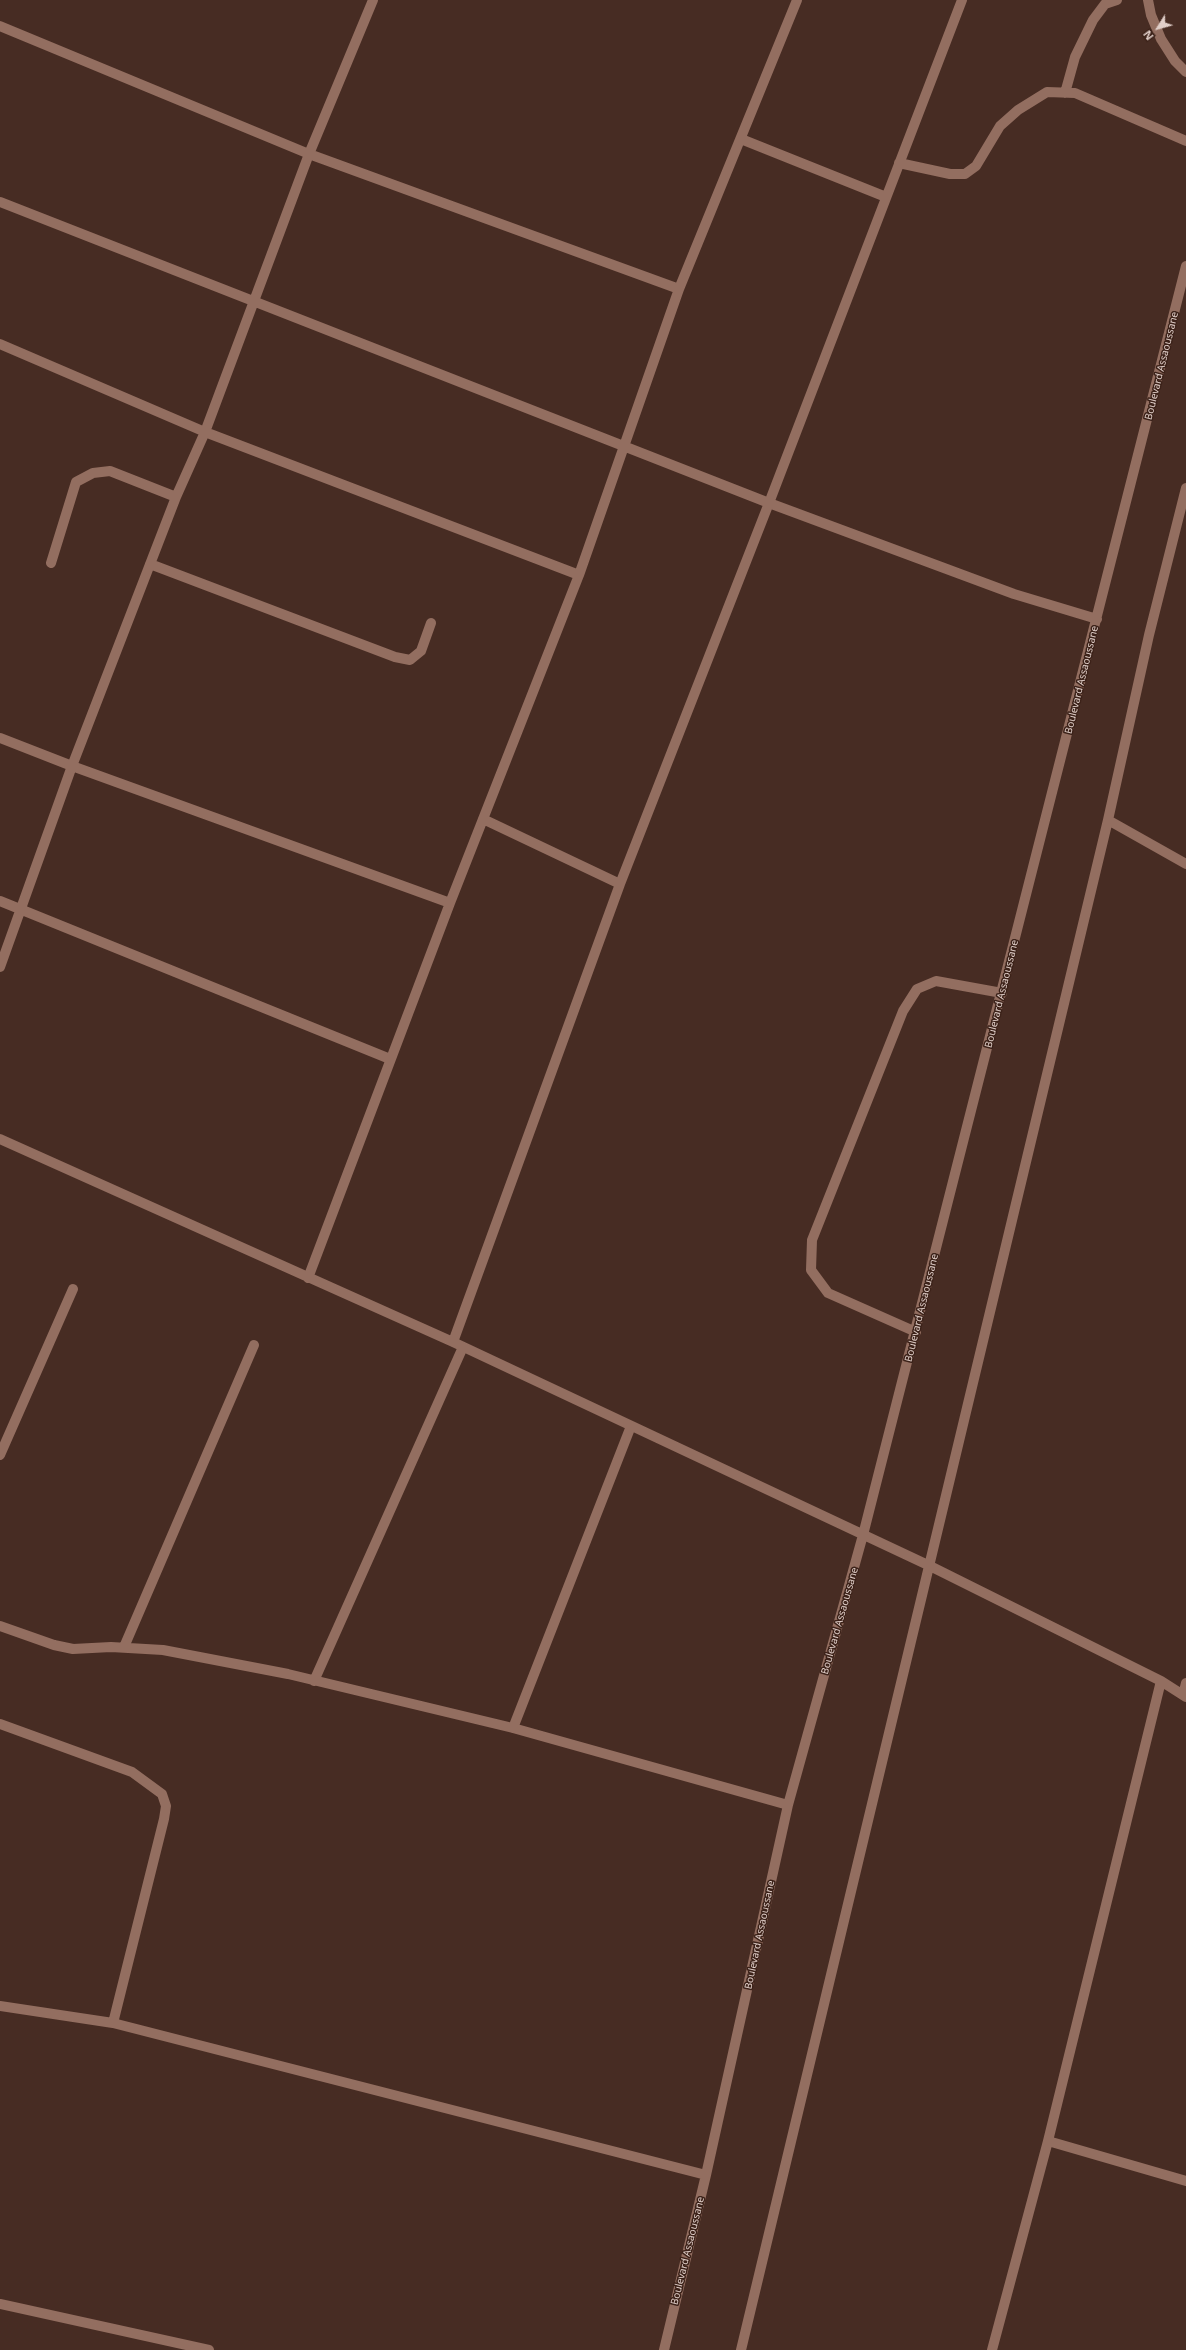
<!DOCTYPE html>
<style>
body{margin:0}
#map{position:relative;width:1186px;height:2350px;overflow:hidden;background:#472c23;font-family:"Noto Sans",sans-serif}
canvas{display:block}
.north{position:absolute;left:1138px;top:8px;width:40px;height:40px;-webkit-text-stroke:3px #3c2219;paint-order:stroke;rotate:233deg;font-size:11px;font-weight:700;line-height:16px;text-align:center;color:#e0cec8}
.north::after{content:'';display:block;margin:auto;width:14px;height:18px;background:#e0cec8;clip-path:polygon(50% 0,100% 100%,50% 72%,0 100%)}
</style>
<div id="map">
<canvas width="1186" height="2350"></canvas>
<div class="north">N</div>
</div>
<script>
const c = document.querySelector('canvas').getContext('2d');
c.lineJoin = 'round';
const toPath = rows => new Path2D(rows.map(r => 'M' + r).join(''));
function stroke(path, color, width, dash) { c.strokeStyle = color; c.lineWidth = width; c.lineCap = dash ? 'butt' : 'round'; c.setLineDash(dash || []); c.stroke(path); }
function label(font, color, halo, rows, align = 'center') {
  c.font = font + ' "Noto Sans",sans-serif'; c.lineWidth = 3; c.setLineDash([]); c.textBaseline = 'middle'; c.strokeStyle = halo; c.fillStyle = color; for (const [text, x, y, turn = 0] of rows) {
    c.save(); c.translate(x, y); c.rotate((+turn || 0) * Math.PI / 180); c.textAlign = isNaN(turn) ? turn : align; if (halo) c.strokeText(text, 0, 0); c.fillText(text, 0, 0); c.restore();
  }
}
stroke(toPath([
 [1148,0,1151,15,1161,39,1175,61,1186,72],
 [0,26,309,154,679,289],
 [1065,93,1075,57,1093,20,1105,4,1117,0],
 [741,139,886,197],
 [899,163,950,174,965,174,976,166,1000,126,1018,110,1047,92,1075,93,1186,141],
 [0,202,769,503,1014,594,1097,619],
 [0,344,205,432,579,575],
 [51,563,76,482,93,473,110,471,176,497],
 [150,564,395,657,410,660,421,651,431,623],
 [0,738,72,766,450,903],
 [483,819,620,884],
 [1108,820,1186,864],
 [0,901,390,1059],
 [0,967,72,766,176,497,205,432,309,154,373,0],
 [0,1139,453,1342,930,1566,1161,1681,1186,1697],
 [308,1278,450,903,579,575,679,289,797,0],
 [916,1332,828,1293,811,1270,812,1240,903,1011,917,989,936,981,1002,993],
 [453,1342,620,884,769,503,962,0],
 [0,1455,73,1289],
 [0,1626,54,1645,73,1649,111,1647,163,1650,288,1674,513,1728,788,1805],
 [124,1647,254,1345],
 [314,1681,463,1347],
 [1183,1695,1186,1683],
 [0,1724,132,1772,162,1794,166,1806,164,1819,113,2023],
 [513,1728,631,1426],
 [0,2006,113,2023,706,2175],
 [1048,2141,1186,2181],
 [0,2304,209,2350],
 [664,2350,706,2175,788,1805,863,1535,1186,266],
 [741,2350,1108,820,1149,635,1186,488],
 [992,2350,1048,2141,1161,1681]
]), '#936e60', 10);
label('10px', '#e0cec8', '#3c2219', [
 ["Boulevard Assaoussane",1162,366,-76],
 ["Boulevard Assaoussane",1082,680,-76],
 ["Boulevard Assaoussane",1002,994,-76],
 ["Boulevard Assaoussane",922,1308,-76],
 ["Boulevard Assaoussane",840,1621,-74],
 ["Boulevard Assaoussane",760,1935,-78],
 ["Boulevard Assaoussane",688,2251,-76]
]);
</script>
